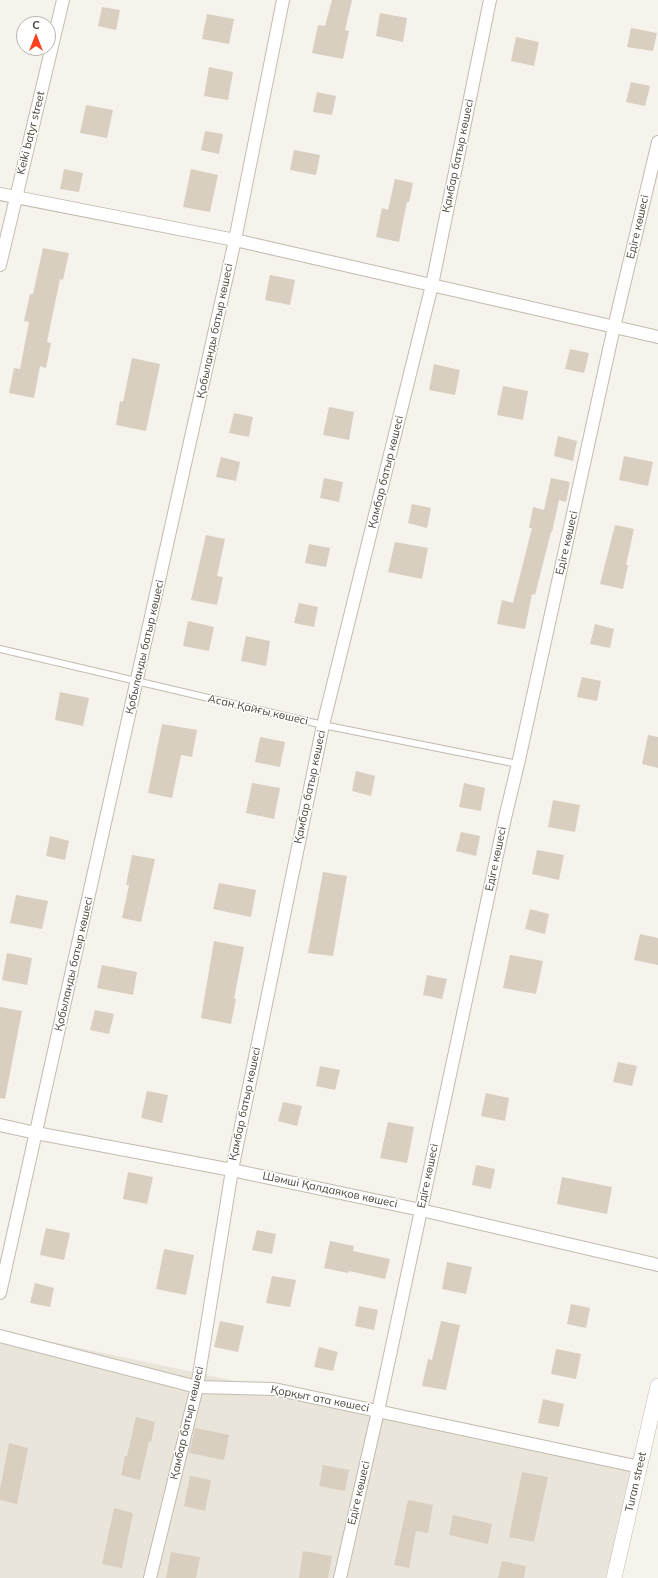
<!DOCTYPE html>
<meta charset="utf-8">
<style>
body{margin:0}
#map{position:relative;width:658px;height:1578px;overflow:hidden;background:#f6f3ec;font-family:Mulish,sans-serif}
canvas{display:block}
.north{position:absolute;left:16px;top:16px;width:40px;height:40px;box-sizing:border-box;background:#fff;border:1px solid #b7b4b0;border-radius:50%;rotate:0deg;font-size:11px;font-weight:700;line-height:16px;text-align:center;color:#4b4439}
.north::after{content:'';display:block;margin:auto;width:14px;height:18px;background:#fc3f1d;clip-path:polygon(50% 0,100% 100%,50% 72%,0 100%)}
</style>
<div id="map">
<canvas width="658" height="1578"></canvas>
<div class="north">С</div>
</div>
<script>
const c = document.querySelector('canvas').getContext('2d');
c.lineJoin = 'round';
function fillPath(path, color) { c.fillStyle = color; c.fill(path, 'evenodd'); }
const toPath = rows => new Path2D(rows.map(r => 'M' + r).join(''));
function stroke(path, color, width, dash) { c.strokeStyle = color; c.lineWidth = width; c.lineCap = dash ? 'butt' : 'round'; c.setLineDash(dash || []); c.stroke(path); }
function label(font, color, halo, rows, align = 'center') {
  c.font = font + ' Mulish,sans-serif'; c.lineWidth = 3; c.setLineDash([]); c.textBaseline = 'middle'; c.strokeStyle = halo; c.fillStyle = color; for (const [text, x, y, turn = 0] of rows) {
    c.save(); c.translate(x, y); c.rotate((+turn || 0) * Math.PI / 180); c.textAlign = isNaN(turn) ? turn : align; if (halo) c.strokeText(text, 0, 0); c.fillText(text, 0, 0); c.restore();
  }
}
fillPath(toPath([
 [0,1331,640,1467,616,1578,0,1578]
]), '#eae5da');
fillPath(toPath([
 [332,0,352,0,345,30,349,31,343,59,312,53,318,25,325,26],
 [102,7,120,10,116,30,98,26],
 [380,13,407,18,403,42,376,36],
 [207,14,234,19,229,44,202,39],
 [631,28,657,33,653,51,627,47],
 [516,37,539,42,534,66,511,61],
 [209,67,233,72,228,100,204,96],
 [631,82,650,86,645,106,626,102],
 [317,92,336,96,332,115,313,112],
 [86,105,113,110,107,138,80,133],
 [205,131,223,134,219,154,201,150],
 [294,150,320,155,316,175,290,170],
 [64,169,83,173,79,192,60,189],
 [191,169,218,175,210,212,183,207],
 [395,179,413,183,409,202,407,202,399,242,376,237,382,208,388,210],
 [43,248,69,253,63,280,60,279,47,342,51,343,46,368,40,366,34,398,9,393,14,368,20,369,29,322,24,321,30,294,33,294],
 [270,275,295,280,290,305,265,300],
 [570,349,589,353,584,373,565,369],
 [132,358,160,364,146,431,116,425,120,401,123,402],
 [434,364,460,370,455,395,429,390],
 [503,386,528,391,523,420,497,415],
 [329,407,354,412,349,440,323,435],
 [234,413,253,417,249,437,229,433],
 [558,436,577,441,573,461,554,456],
 [624,456,653,462,648,486,619,480],
 [221,457,240,462,236,481,216,477],
 [324,478,343,482,339,502,320,498],
 [551,478,570,482,566,502,559,500,552,532,551,532,535,595,532,594,525,629,497,624,502,600,513,603,532,528,529,528,533,507,544,510],
 [412,504,431,508,427,528,408,523],
 [615,525,634,529,626,565,628,565,623,589,600,584],
 [206,535,225,539,217,576,223,577,217,605,191,600],
 [395,542,428,548,422,579,388,572],
 [309,544,330,548,326,567,305,563],
 [299,603,318,607,314,627,294,623],
 [188,621,214,627,209,651,183,646],
 [595,624,614,629,610,648,590,644],
 [246,636,270,641,266,666,241,661],
 [582,677,601,681,597,701,577,697],
 [60,692,89,698,83,726,55,720],
 [162,724,197,730,192,757,181,755,172,798,148,793],
 [648,735,658,737,658,768,642,764],
 [260,737,285,742,280,767,255,762],
 [356,771,375,776,371,796,352,791],
 [252,783,280,788,274,819,246,813],
 [464,783,485,788,481,811,459,807],
 [553,800,580,805,575,832,548,827],
 [461,832,480,836,476,856,456,851],
 [50,836,69,841,65,860,46,856],
 [537,850,564,855,559,880,532,874],
 [132,855,155,859,141,922,122,918,129,885,126,885],
 [323,872,347,876,333,956,308,953],
 [219,883,256,890,251,917,213,909],
 [16,895,48,901,42,929,10,923],
 [530,909,549,914,545,934,525,929],
 [640,934,658,938,658,965,634,960],
 [214,941,244,947,234,999,236,999,231,1024,201,1018],
 [7,953,32,958,27,985,2,980],
 [510,955,543,961,536,994,503,988],
 [102,965,137,972,133,995,97,988],
 [427,975,447,979,442,999,423,995],
 [0,1007,22,1011,5,1099,0,1098],
 [95,1010,114,1014,109,1034,90,1030],
 [618,1062,637,1066,632,1086,613,1082],
 [320,1066,340,1070,335,1090,316,1086],
 [147,1091,168,1095,162,1123,141,1118],
 [486,1093,509,1098,505,1121,481,1116],
 [283,1102,302,1106,297,1126,278,1121],
 [388,1122,414,1127,407,1163,380,1158],
 [476,1165,495,1169,491,1189,472,1185],
 [128,1172,153,1177,147,1204,123,1199],
 [562,1177,612,1187,607,1214,557,1204],
 [46,1228,70,1233,64,1260,40,1255],
 [257,1230,276,1234,272,1254,252,1250],
 [330,1241,354,1246,353,1251,390,1259,385,1279,349,1271,348,1273,324,1268],
 [164,1249,194,1255,186,1295,156,1289],
 [447,1262,472,1267,466,1294,442,1289],
 [272,1276,296,1280,290,1307,266,1303],
 [35,1283,54,1288,50,1307,30,1303],
 [571,1304,590,1308,586,1328,567,1324],
 [359,1306,378,1310,374,1330,355,1326],
 [220,1321,244,1326,238,1352,214,1347],
 [441,1321,460,1325,446,1390,422,1386,428,1359,432,1360],
 [319,1347,338,1352,333,1371,314,1367],
 [556,1349,581,1354,576,1379,551,1374],
 [543,1399,564,1404,559,1427,538,1423],
 [136,1417,155,1422,151,1442,149,1441,140,1480,121,1475,125,1456,127,1456],
 [195,1428,229,1435,224,1460,189,1453],
 [9,1443,28,1448,17,1504,0,1500,0,1489],
 [323,1465,349,1470,345,1491,319,1486],
 [522,1472,548,1477,534,1542,509,1537],
 [190,1476,211,1480,205,1511,184,1506],
 [408,1500,433,1505,428,1533,416,1531,409,1568,394,1565],
 [114,1508,133,1513,122,1568,102,1564],
 [453,1515,492,1524,488,1544,449,1535],
 [303,1551,332,1556,328,1578,299,1578],
 [171,1552,200,1557,196,1578,166,1578],
 [502,1561,526,1566,524,1578,498,1578]
]), '#d8cfc1');
const service = toPath([
 [0,649,323,725,518,764]
]);
const minor = toPath([
 [0,194,235,240,658,337],
 [0,265,63,0],
 [0,1125,36,1133,232,1170,421,1210,658,1265],
 [0,1293,235,240,283,0],
 [0,1336,197,1387,274,1389,640,1467],
 [150,1578,197,1387,232,1170,323,725,432,285,490,0],
 [340,1578,378,1411,505,818,518,764,614,327,658,142]
]);
const tertiary = toPath([
 [614,1578,658,1386]
]);
stroke(service, '#c2bbae', 8);
stroke(minor, '#c2bbae', 14);
stroke(tertiary, '#c2bbae', 16);
stroke(service, '#fff', 6);
stroke(minor, '#fff', 12);
stroke(tertiary, '#fff', 15);
label('11px', '#4b4439', '#fff', [
 ["Keiki batyr street",31,133,-76],
 ["Қамбар батыр көшесі",458,156,-78],
 ["Едіге көшесі",638,227,-77],
 ["Қобыланды батыр көшесі",215,331,-78],
 ["Қамбар батыр көшесі",386,472,-76],
 ["Едіге көшесі",567,543,-77],
 ["Қобыланды батыр көшесі",145,647,-77],
 ["Асан Қайғы көшесі",258,710,13],
 ["Қамбар батыр көшесі",310,787,-78],
 ["Едіге көшесі",496,859,-78],
 ["Қобыланды батыр көшесі",74,964,-77],
 ["Қамбар батыр көшесі",245,1104,-78],
 ["Едіге көшесі",428,1176,-78],
 ["Шәмші Қалдаяқов көшесі",330,1190,12],
 ["Қорқыт ата көшесі",320,1399,11],
 ["Қамбар батыр көшесі",187,1423,-77],
 ["Turan street",636,1482,-77],
 ["Едіге көшесі",359,1493,-77]
]);
</script>
